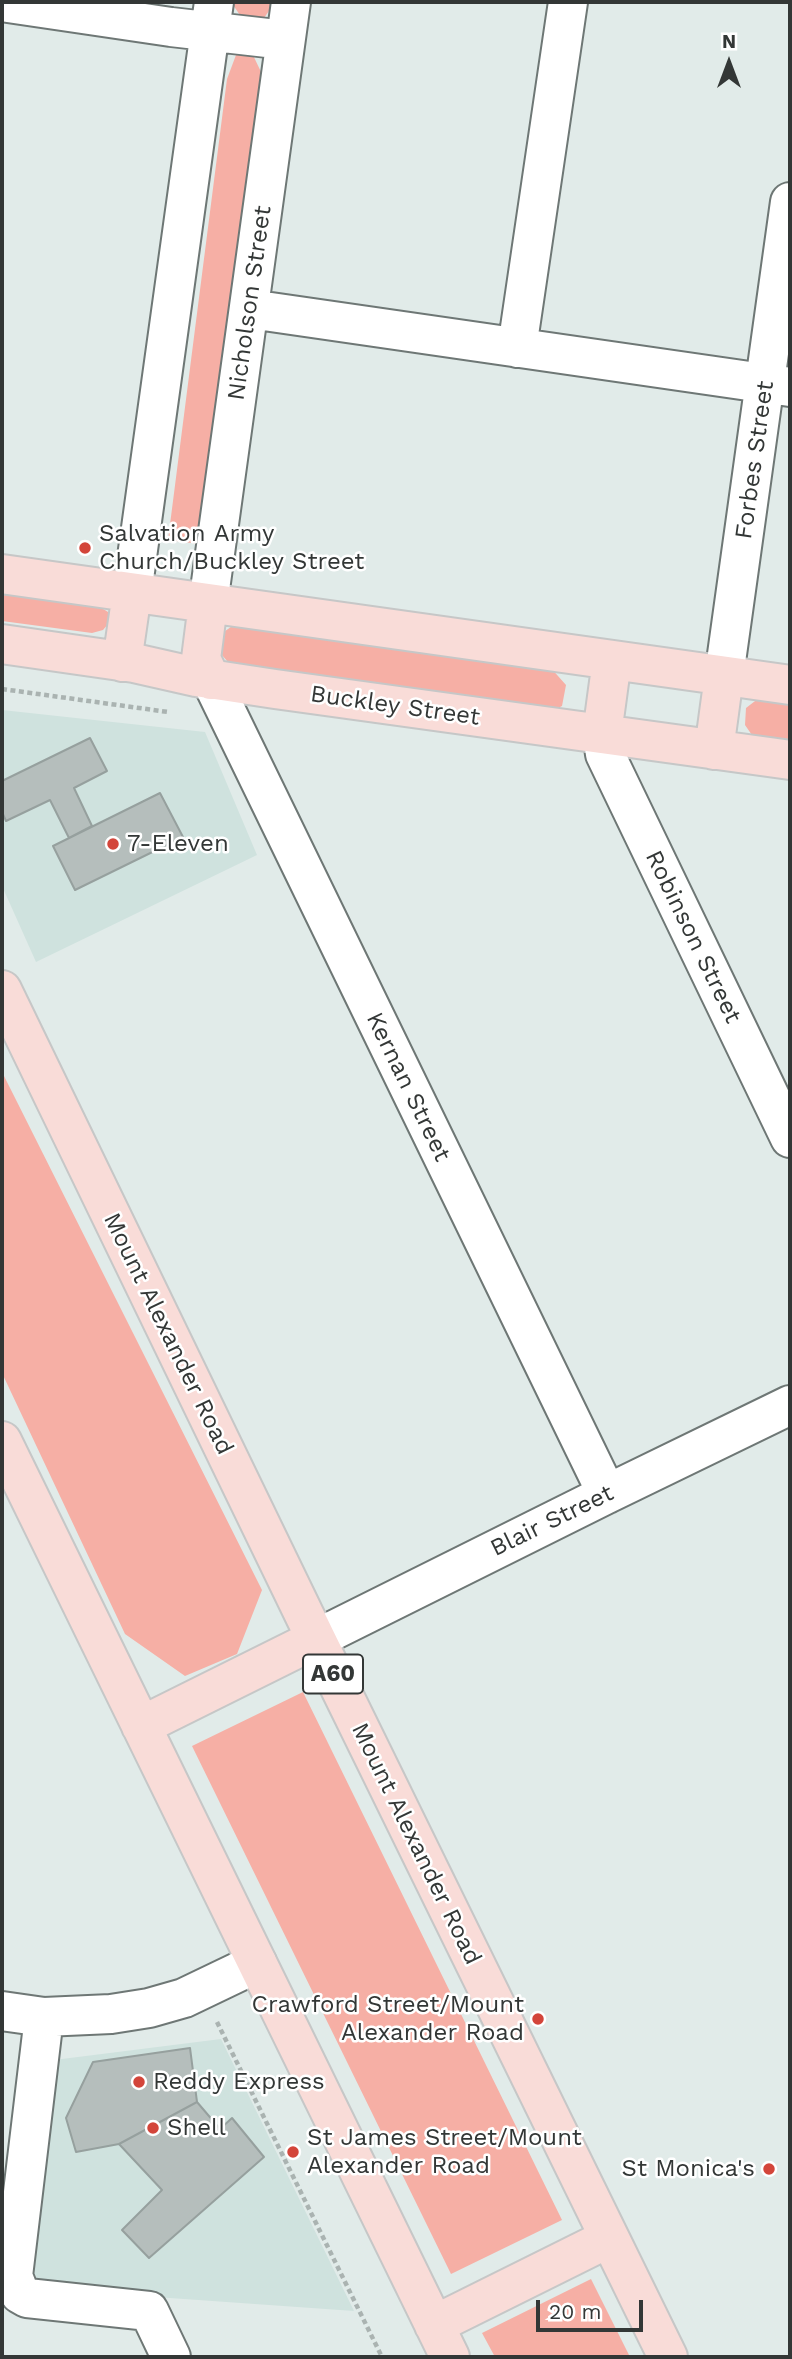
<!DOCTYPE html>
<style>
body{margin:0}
#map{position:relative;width:792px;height:2359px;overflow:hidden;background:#e1ebe9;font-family:"Work Sans",sans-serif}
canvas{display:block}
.frame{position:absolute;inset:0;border:4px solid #333736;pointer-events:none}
.north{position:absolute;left:694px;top:28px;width:70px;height:70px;-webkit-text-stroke:5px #fff;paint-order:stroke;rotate:0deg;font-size:19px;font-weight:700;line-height:28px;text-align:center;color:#333736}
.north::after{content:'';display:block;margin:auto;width:24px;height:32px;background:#333736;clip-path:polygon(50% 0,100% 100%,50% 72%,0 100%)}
.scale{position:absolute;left:536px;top:2300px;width:107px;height:32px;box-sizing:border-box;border:4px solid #333736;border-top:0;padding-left:9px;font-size:21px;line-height:24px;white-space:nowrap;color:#333736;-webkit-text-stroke:5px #fff;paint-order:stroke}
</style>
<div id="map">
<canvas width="792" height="2359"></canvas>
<div class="frame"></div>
<div class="north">N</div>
<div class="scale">20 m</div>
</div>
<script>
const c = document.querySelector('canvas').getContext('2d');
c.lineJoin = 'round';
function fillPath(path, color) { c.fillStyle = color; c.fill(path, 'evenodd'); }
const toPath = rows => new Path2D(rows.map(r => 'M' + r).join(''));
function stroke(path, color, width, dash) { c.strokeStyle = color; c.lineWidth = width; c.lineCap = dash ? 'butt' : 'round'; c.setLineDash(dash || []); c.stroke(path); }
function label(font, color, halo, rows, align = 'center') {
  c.font = font + ' "Work Sans",sans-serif'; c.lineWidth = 5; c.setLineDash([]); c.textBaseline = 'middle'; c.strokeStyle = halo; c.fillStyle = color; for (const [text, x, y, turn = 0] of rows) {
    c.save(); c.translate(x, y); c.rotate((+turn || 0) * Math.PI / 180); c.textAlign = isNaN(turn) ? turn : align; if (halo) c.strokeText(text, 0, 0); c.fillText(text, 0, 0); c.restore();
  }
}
fillPath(toPath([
 [2,710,205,732,257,855,36,962,2,886],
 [221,2039,354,2311,28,2288,46,2061]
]), '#cfe2de');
fillPath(toPath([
 [231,2,275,2,262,21,244,21],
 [252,53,262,74,207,545,168,540,227,79,236,55],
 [2,594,100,607,108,612,109,623,103,630,92,633,2,621],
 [235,624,550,667,566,685,562,706,548,713,229,663,220,653,221,634],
 [759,698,790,703,790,743,754,738,745,725,746,708],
 [2,1072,262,1590,237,1654,185,1676,125,1634,2,1373],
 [303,1692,562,2220,451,2274,192,1746],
 [591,2279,630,2357,495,2357,482,2333]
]), '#f6afa5');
const building = toPath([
 [90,738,107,771,74,788,92,826,69,838,50,800,6,821,2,812,2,781,90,738],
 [160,793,183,837,75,890,53,846,160,793],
 [190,2048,197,2102,119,2144,76,2152,66,2118,93,2062,190,2048],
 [197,2102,220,2129,232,2118,264,2157,149,2258,122,2230,162,2190,119,2144,197,2102]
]);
fillPath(building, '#b5bebc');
stroke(building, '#96a09e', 2);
const minor = toPath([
 [2,2,171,27,285,40],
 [250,309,790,387],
 [517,348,568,2],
 [132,593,214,2],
 [208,604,291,2],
 [724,676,790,202],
 [211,680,607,1494],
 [602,734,605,754,790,1138],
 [316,1639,607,1494,790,1405],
 [2,2011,44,2017,111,2014,149,2008,184,1998,257,1963],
 [2,2275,13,2276,44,2017],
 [13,2276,20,2294,27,2298,149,2311,171,2357]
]);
const major = toPath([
 [2,574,790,685],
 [208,604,201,659,211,680],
 [2,644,134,663,196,677,275,689,790,760],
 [122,662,132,593],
 [602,734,612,660],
 [714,750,724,676],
 [2,990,316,1639,668,2357],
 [2,1441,450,2357],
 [141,1726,316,1639],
 [434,2325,609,2238]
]);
stroke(minor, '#6e7775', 42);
stroke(major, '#c6c7c7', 42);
stroke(toPath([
 [2,689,168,712],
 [217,2022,382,2357]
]), '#aab3b1', 4.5, [5, 3.5]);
stroke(minor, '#fff', 38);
stroke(major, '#f9dcd8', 38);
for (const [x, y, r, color] of [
 [85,548,7,"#d3453a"],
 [113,844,7,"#d3453a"],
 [538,2019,7,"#d3453a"],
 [139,2082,7,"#d3453a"],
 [153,2128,7,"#d3453a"],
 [293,2152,7,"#d3453a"],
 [769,2169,7,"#d3453a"]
]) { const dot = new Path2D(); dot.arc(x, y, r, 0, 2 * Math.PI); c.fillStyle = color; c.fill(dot); stroke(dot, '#fff', 2.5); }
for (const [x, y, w] of [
 [333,1674,60]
]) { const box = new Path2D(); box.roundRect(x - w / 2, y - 19.5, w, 39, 5); c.fillStyle = '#fff'; c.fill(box); stroke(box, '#333736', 2); }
label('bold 23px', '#333736', null, [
 ["A60",333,1674]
]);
label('24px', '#333736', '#fff', [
 ["Nicholson Street",250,303,-82],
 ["Forbes Street",755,460,-82],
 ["Buckley Street",395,706,8],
 ["Robinson Street",693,937,64],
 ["Kernan Street",408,1087,64],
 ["Mount Alexander Road",168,1334,64],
 ["Blair Street",552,1521,-26],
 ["Mount Alexander Road",416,1844,64]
]);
label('24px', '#333736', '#fff', [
 ["Salvation Army",99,534],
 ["Church/Buckley Street",99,562],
 ["7-Eleven",127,844],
 ["Crawford Street/Mount",524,2005,"right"],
 ["Alexander Road",524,2033,"right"],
 ["Reddy Express",153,2082],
 ["Shell",167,2128],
 ["St James Street/Mount",307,2138],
 ["Alexander Road",307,2166],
 ["St Monica's",755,2169,"right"]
], 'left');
</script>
